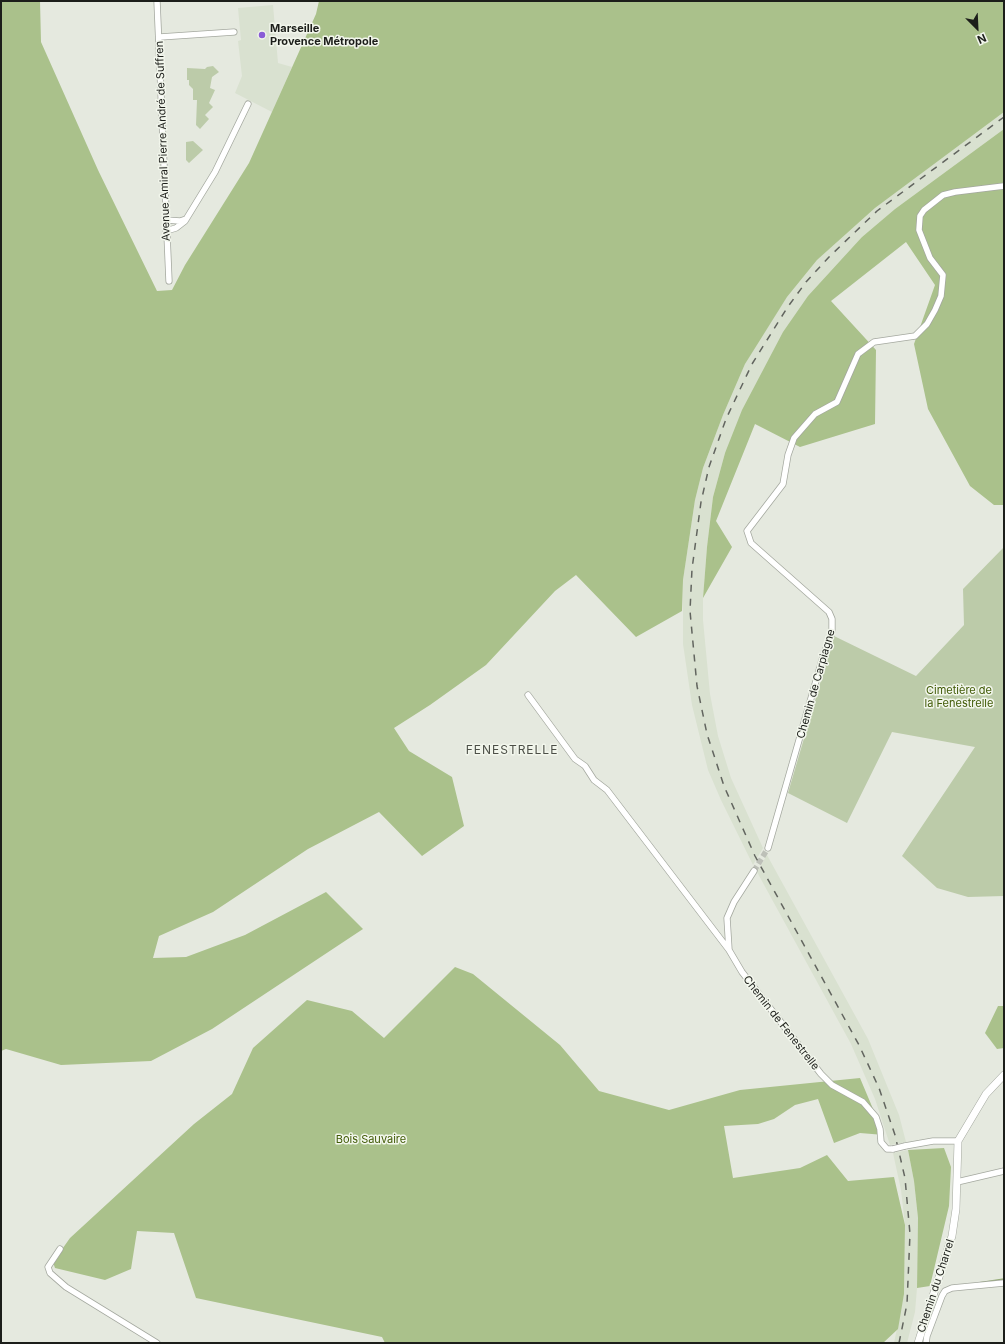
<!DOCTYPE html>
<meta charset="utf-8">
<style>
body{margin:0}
#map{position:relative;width:1005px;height:1344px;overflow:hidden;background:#e5e9df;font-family:Inter,sans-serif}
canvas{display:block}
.frame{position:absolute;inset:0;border:2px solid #1c1e1a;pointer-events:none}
.north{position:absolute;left:957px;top:8px;width:40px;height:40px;-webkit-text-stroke:3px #f2f6ec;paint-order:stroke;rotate:156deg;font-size:11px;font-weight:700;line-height:16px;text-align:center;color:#1c1e1a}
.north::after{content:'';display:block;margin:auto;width:14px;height:18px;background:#1c1e1a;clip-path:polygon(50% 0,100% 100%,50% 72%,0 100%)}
</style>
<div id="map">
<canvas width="1005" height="1344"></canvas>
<div class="frame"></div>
<div class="north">N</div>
</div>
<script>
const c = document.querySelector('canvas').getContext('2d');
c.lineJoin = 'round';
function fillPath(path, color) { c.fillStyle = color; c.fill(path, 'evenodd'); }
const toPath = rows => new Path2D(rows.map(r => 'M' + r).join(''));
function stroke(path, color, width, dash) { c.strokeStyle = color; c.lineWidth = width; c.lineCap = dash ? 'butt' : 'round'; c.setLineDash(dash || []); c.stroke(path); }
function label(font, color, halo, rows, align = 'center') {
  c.font = font + ' Inter,sans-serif'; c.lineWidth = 3; c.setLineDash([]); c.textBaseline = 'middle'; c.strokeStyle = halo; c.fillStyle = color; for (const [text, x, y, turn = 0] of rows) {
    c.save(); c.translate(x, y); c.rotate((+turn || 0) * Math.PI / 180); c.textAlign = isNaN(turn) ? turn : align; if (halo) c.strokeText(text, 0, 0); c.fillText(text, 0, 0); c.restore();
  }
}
fillPath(toPath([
 [273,5,278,63,292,67,272,112,235,93,242,76,238,41,241,40,238,8],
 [1004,112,1004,129,895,209,862,237,725,453,713,497,707,547,703,598,703,620,710,694,718,736,731,778,763,848,753,865,721,800,708,770,692,705,683,644,683,580,695,500,703,468,723,415,745,364,758,341,787,297,817,260,875,208],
 [767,855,868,1039,899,1115,906,1142,890,1145,875,1099,851,1044,757,872],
 [908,1150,914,1181,918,1218,917,1288,915,1312,907,1343,894,1343,904,1294,905,1225,901,1190,893,1153]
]), '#d9e1d0');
fillPath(toPath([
 [213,66,219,72,212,77,210,88,215,90,209,103,213,107,205,115,209,119,200,129,196,125,197,100,193,100,193,89,189,85,189,80,187,80,187,68,205,69,207,67],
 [193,141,203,150,189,163,186,160,186,142],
 [1004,547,1004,896,968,897,937,888,902,856,975,747,892,732,847,823,788,793,834,636,916,676,964,625,963,589]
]), '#bccba9');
fillPath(toPath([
 [1,1,40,1,41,42,98,170,157,291,172,290,185,265,249,163,316,14,319,1,1004,1,1004,112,875,208,817,260,787,297,745,364,723,415,703,468,695,500,683,580,682,611,636,637,576,575,555,591,486,665,430,705,394,728,409,751,452,777,464,826,422,856,379,812,308,849,213,912,159,936,153,958,186,957,245,935,326,892,363,929,212,1029,151,1061,61,1065,6,1049,1,1051],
 [1004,129,1004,505,994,505,970,486,928,409,914,344,935,285,906,242,831,301,876,350,875,424,800,447,755,424,716,521,732,547,703,598,707,547,713,497,725,453,742,410,783,332,808,296,862,237,895,209],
 [455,967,473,974,560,1045,599,1091,669,1110,740,1090,860,1078,884,1135,860,1133,834,1143,818,1099,795,1105,774,1119,758,1124,724,1126,733,1178,800,1168,827,1155,848,1181,894,1177,905,1225,904,1294,898,1329,883,1343,385,1343,382,1337,196,1298,174,1233,137,1231,131,1269,105,1280,55,1268,53,1262,70,1238,194,1124,232,1094,253,1048,307,1000,352,1011,384,1038],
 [998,1006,1004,1006,1004,1048,997,1049,985,1033],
 [944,1148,951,1167,949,1206,930,1286,917,1288,918,1218,914,1181,908,1150]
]), '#aac18b');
stroke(toPath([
 [978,1283,1004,1279]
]), '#96ac77', 1.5);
stroke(toPath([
 [754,871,768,848]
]), '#bdc0b8', 5.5, [5.5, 3]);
const minor = toPath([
 [157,1,169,281],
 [160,37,234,32],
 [166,220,180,221,186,219],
 [166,231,176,228,185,221,215,172,248,104],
 [528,695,575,759,585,766,594,780,607,790,729,950],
 [768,848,822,660,832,632,832,619,829,612,751,543,747,531,783,484,788,455,794,438,815,414,837,402,858,354,874,342,915,336,927,324,935,310,941,296,943,275,930,258,919,230,920,216,924,210,943,195,955,192,1004,186],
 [754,871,734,902,727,918,729,950,742,972,821,1074,832,1085,863,1102,876,1117,880,1129,881,1142,887,1149,893,1149],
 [905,1146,933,1141,958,1141],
 [957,1182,1004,1171],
 [60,1249,48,1267,50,1273,66,1287,157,1343],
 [926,1343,927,1336,942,1296,945,1291,952,1288,1004,1283]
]);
const tertiary = toPath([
 [918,1343,952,1236,956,1209,958,1141,986,1094,1004,1075]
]);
stroke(minor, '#a4a89f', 7);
stroke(tertiary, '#a4a89f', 8);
stroke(minor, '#fff', 5.5);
stroke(tertiary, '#fff', 7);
stroke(toPath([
 [899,1343,907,1304,910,1234,905,1178,895,1135,879,1088,859,1045,755,856,724,786,707,734,697,686,690,611,692,569,701,502,709,467,726,419,752,364,787,308,806,282,829,257,877,211,1004,117]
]), '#62655f', 1.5, [7, 7]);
const minorBridge = toPath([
 [893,1149,905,1146]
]);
stroke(minorBridge, '#a4a89f', 7, []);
stroke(minorBridge, '#fff', 5.5);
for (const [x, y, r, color] of [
 [262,35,4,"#895cd6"]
]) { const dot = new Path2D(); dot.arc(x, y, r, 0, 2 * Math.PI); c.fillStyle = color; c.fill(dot); stroke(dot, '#f2f6ec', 1.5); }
label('bold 11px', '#1c1e1a', '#f2f6ec', [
 ["Marseille",270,29],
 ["Provence Métropole",270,42]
], 'left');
label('11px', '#1c1e1a', '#f2f6ec', [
 ["Avenue Amiral Pierre André de Suffren",163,141,-92],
 ["Chemin de Carpiagne",816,684,-74],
 ["Chemin de Fenestrelle",781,1023,52],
 ["Chemin du Charrel",936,1286,-72]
]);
label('11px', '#415b07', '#f2f6ec', [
 ["Cimetière de",959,691],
 ["la Fenestrelle",959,704],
 ["Bois Sauvaire",371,1140]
]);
c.letterSpacing = '1px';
label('12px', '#4c4f47', '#f2f6ec', [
 ["FENESTRELLE",512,750]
]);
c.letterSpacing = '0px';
</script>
